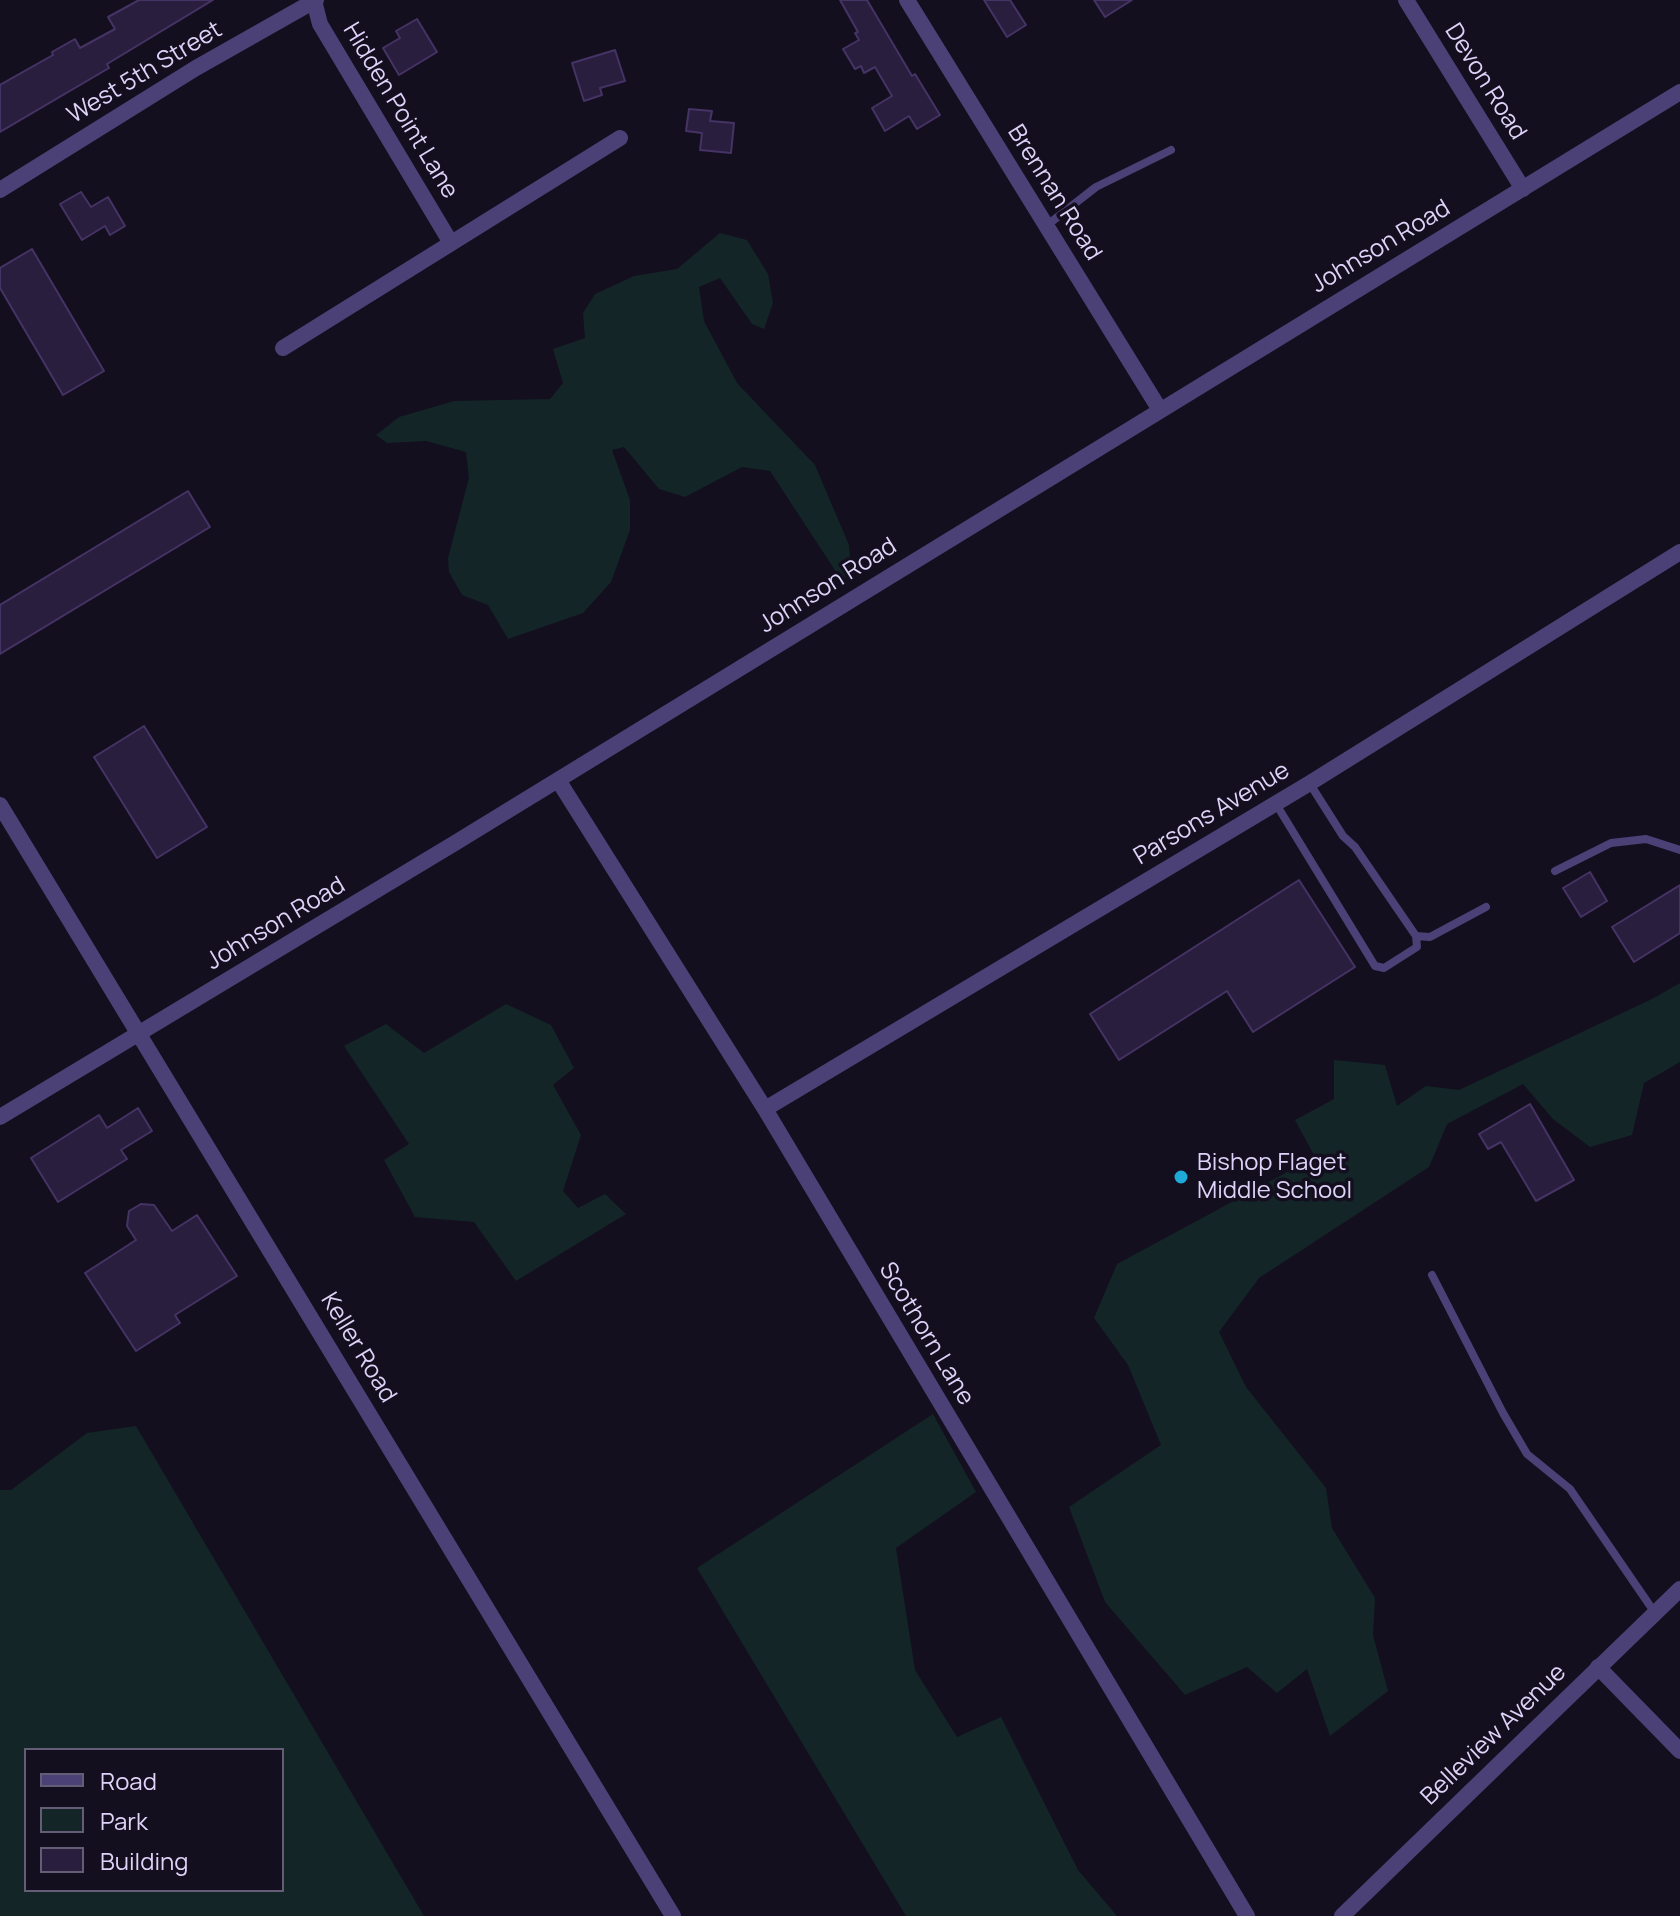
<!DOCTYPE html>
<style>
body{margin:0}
#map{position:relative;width:1680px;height:1916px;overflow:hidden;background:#140f1e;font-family:Manrope,sans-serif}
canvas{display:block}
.legend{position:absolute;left:24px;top:1748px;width:260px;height:144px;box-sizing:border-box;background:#140f1e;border:2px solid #645d76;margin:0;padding:10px 14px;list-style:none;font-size:24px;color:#ddd3f9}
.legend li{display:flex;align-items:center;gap:16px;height:40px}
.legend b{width:40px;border:2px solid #645d76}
</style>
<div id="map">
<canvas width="1680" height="1916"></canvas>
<ul class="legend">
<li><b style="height:10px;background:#4b4177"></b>Road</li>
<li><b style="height:22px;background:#132527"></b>Park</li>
<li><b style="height:22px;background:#291e3d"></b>Building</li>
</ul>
</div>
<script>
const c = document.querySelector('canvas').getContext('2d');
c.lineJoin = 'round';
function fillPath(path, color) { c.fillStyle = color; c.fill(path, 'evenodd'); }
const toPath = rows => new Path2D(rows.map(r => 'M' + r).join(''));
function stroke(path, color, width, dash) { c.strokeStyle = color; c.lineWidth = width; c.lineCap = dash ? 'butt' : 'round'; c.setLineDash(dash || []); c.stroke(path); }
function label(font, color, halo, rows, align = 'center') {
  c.font = font + ' Manrope,sans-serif'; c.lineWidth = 7; c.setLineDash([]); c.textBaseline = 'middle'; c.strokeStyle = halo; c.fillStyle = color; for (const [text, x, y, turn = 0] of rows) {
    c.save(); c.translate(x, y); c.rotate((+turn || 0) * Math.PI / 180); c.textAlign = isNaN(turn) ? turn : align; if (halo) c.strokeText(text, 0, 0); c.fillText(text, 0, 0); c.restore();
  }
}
fillPath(toPath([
 [720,233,747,240,768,274,773,303,764,329,752,324,720,278,699,287,704,321,737,383,815,465,849,545,851,572,842,581,770,471,742,467,685,497,659,489,624,447,612,450,630,500,630,530,611,582,583,613,508,639,488,605,462,595,449,572,448,558,469,478,466,452,426,441,387,443,376,435,399,417,454,401,550,399,563,383,553,349,585,338,583,313,595,294,634,276,677,269],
 [1680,983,1680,1062,1644,1083,1632,1135,1590,1147,1553,1119,1523,1084,1447,1124,1429,1167,1259,1278,1219,1332,1246,1387,1326,1488,1332,1528,1375,1598,1373,1635,1388,1691,1330,1736,1307,1669,1277,1693,1247,1667,1185,1695,1105,1602,1069,1507,1161,1445,1128,1365,1094,1318,1117,1264,1315,1157,1295,1120,1334,1099,1334,1060,1385,1065,1397,1106,1426,1086,1459,1090,1652,999],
 [506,1004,551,1025,574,1068,553,1085,581,1135,563,1191,578,1208,605,1194,626,1214,516,1281,474,1222,415,1217,384,1160,409,1144,344,1046,386,1024,424,1053],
 [933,1414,976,1492,896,1548,915,1670,957,1737,1001,1717,1078,1870,1117,1916,906,1916,697,1568],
 [136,1426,424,1916,0,1916,0,1490,11,1490,87,1433],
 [26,1750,282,1750,282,1890,26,1890]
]), '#132527');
const building = toPath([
 [139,0,213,0,107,64,109,68,0,132,0,85,53,55,52,52,75,39,80,48,115,29,108,17,139,0],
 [840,0,867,0,912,76,915,74,940,115,917,129,909,116,885,131,872,108,892,96,875,67,864,73,861,66,855,69,843,49,859,40,855,33,858,32,840,0],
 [984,0,1010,0,1026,25,1007,37,984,0],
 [1094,0,1132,0,1105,17,1094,0],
 [417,19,437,52,399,75,383,48,400,38,396,31,417,19],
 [615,50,625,81,600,88,602,95,584,101,572,63,615,50],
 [689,109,712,111,710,121,734,123,731,153,700,150,702,133,686,131,689,109],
 [81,192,91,207,108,197,125,226,110,235,105,226,82,240,60,204,81,192],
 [32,249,104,371,63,395,0,288,0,268,32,249],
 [188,491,210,527,0,654,0,605,188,491],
 [144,726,207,827,157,858,94,757,144,726],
 [1590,872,1607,901,1581,917,1563,888,1590,872],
 [1299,880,1355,967,1253,1032,1227,991,1119,1060,1090,1014,1299,880],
 [1680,885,1680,933,1634,962,1612,927,1680,885],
 [1530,1104,1574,1180,1536,1201,1501,1142,1488,1149,1479,1134,1530,1104],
 [138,1108,152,1131,121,1150,127,1159,58,1202,31,1158,99,1115,107,1128,138,1108],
 [141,1204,154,1205,172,1231,197,1215,237,1276,175,1315,180,1323,136,1351,85,1273,136,1240,127,1226,129,1211,141,1204]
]);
fillPath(building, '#291e3d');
stroke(building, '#453365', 2);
stroke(toPath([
 [1046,226,1096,187,1171,150],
 [1276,804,1375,966,1384,968,1417,947,1416,936,1355,847,1343,836,1310,784],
 [1555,871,1611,843,1646,839,1680,850],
 [1416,936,1430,937,1486,907],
 [1432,1275,1503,1413,1527,1454,1570,1489,1655,1613]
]), '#4b4177', 8);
stroke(toPath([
 [907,0,1160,410],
 [1406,0,1523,189],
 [314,1,320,24,451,243],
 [283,348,620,138],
 [558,780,765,1109,1247,1916],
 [0,805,673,1916],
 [765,1109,1310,783,1680,552],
 [0,1117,455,843,1680,92],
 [1598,1667,1680,1751]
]), '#4b4177', 16);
stroke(toPath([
 [0,190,196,68,316,0],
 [1342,1916,1680,1589]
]), '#4b4177', 16);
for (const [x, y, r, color] of [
 [1181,1177,8,"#1fa9d9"]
]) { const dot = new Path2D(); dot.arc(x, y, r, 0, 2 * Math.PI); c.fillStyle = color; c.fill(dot); stroke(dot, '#140f1e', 3); }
label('24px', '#ddd3f9', '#140f1e', [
 ["West 5th Street",145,73,-31],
 ["Devon Road",1485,82,58],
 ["Hidden Point Lane",400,111,59],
 ["Brennan Road",1054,193,58],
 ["Johnson Road",1381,247,-31],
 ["Johnson Road",828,586,-32],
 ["Parsons Avenue",1212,814,-31],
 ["Johnson Road",276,924,-31],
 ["Scothorn Lane",926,1334,59],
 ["Keller Road",358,1348,59],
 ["Belleview Avenue",1494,1735,-44]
]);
label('24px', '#ddd3f9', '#140f1e', [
 ["Bishop Flaget",1197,1163],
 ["Middle School",1197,1191]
], 'left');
</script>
